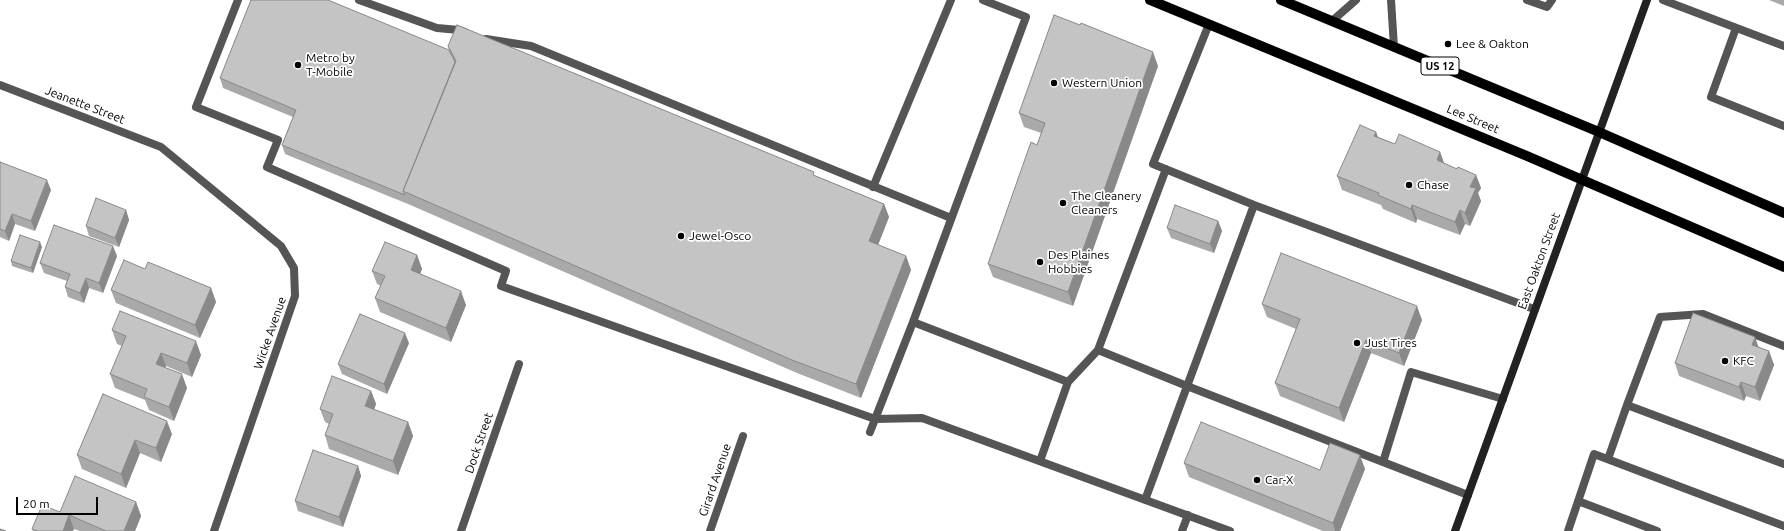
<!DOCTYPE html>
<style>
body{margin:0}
#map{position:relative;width:1784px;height:531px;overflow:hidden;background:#fff;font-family:Ubuntu,sans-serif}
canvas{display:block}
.scale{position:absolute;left:16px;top:497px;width:82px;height:18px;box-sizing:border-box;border:2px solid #000;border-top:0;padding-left:5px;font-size:12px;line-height:14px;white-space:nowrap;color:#000;-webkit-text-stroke:3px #fff;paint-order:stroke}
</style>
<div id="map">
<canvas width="1784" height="531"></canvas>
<div class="scale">20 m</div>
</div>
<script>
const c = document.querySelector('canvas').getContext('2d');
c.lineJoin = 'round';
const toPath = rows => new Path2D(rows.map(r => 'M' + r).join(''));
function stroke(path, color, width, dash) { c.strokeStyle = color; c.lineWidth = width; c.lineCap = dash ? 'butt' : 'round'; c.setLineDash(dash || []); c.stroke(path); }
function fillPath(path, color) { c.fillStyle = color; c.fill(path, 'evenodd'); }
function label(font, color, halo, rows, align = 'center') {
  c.font = font + ' Ubuntu,sans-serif'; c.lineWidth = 3.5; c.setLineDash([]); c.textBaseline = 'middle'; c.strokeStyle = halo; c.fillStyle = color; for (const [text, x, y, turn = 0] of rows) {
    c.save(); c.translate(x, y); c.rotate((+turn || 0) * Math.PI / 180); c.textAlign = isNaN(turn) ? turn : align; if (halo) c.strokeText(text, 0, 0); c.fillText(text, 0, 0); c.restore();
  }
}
stroke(toPath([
 [238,0,196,107,278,140,267,167,506,271,501,286,875,419,922,418,1230,531],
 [359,0,437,28,459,30,465,32],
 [1391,0,1394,47],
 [1527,0,1547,7,1552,0],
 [1663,0,1784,46],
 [1332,21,1356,0],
 [1209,24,1153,164,1254,205],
 [1736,28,1711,97,1784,126],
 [486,39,531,46,951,218],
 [873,187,951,0],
 [913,322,1068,382,1040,461],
 [1784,346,1703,314,1660,317,1627,405,1784,464],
 [1098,350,1166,169],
 [1068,382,1098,350,1187,386,1468,495],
 [870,432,913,322,1026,17,983,0],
 [1608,459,1627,405],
 [1383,462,1411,372,1503,399],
 [1145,500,1254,205,1534,309],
 [1578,501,1657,531],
 [1182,531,1188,515],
 [1568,531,1594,454,1784,526]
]), '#555', 8);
stroke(toPath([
 [0,85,161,147,281,246,294,268,295,296,214,531],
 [461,531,519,364],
 [710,531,743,436]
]), '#555', 8);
stroke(toPath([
 [1455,531,1647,0]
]), '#222', 8);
stroke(toPath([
 [1150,0,1527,156,1784,267],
 [1281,0,1599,132,1784,213]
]), '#000', 10);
fillPath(toPath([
 [1769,0,1784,0,1784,6],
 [448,46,816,176,884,204,889,217,878,245,906,256,911,270,861,398,797,373,408,204,285,154,282,145,293,117,223,88,220,78,449,50],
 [1158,66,1073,306,993,277,988,264,1037,145,1041,133,1024,127,1019,113],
 [1376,132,1378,137,1395,144,1440,152,1444,163,1457,169,1476,175,1481,188,1478,193,1481,201,1470,226,1465,224,1460,235,1417,219,1416,223,1383,209,1381,205,1342,190,1337,176],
 [0,162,51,190,35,231,15,224,9,241,0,237],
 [126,210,129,220,119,247,89,236,86,226],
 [1218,221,1222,231,1214,253,1171,238,1167,228],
 [42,247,33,273,12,266,11,261],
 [417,255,422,269,420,274,466,305,451,342,380,312,375,298,381,286,377,284,372,271],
 [117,256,103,293,89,288,84,303,68,297,65,287,67,281,44,273,40,263],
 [145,269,211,288,216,302,200,338,116,303,111,290],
 [1262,304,1422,320,1404,366,1371,353,1344,422,1280,396,1275,383,1296,329,1267,317],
 [112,330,201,355,192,377,166,366,165,368,187,388,174,421,149,410,145,400,115,388,110,374,122,346,117,344],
 [409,343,387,394,342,374,338,364],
 [1758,347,1769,351,1774,365,1760,401,1746,396,1744,401,1679,376,1675,363],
 [371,391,376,404,374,410,408,422,413,436,398,475,329,449,325,435,329,424,325,422,320,409],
 [103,394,172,434,161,462,140,453,126,488,82,469,77,455],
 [1184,463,1320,470,1365,469,1340,531,1323,531,1189,477],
 [358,466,361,476,343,527,298,511,295,501],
 [136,502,141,516,135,531,80,531,74,529,73,531,33,531,32,529,60,512]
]), '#a9a9a9');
fillPath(toPath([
 [1153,52,1158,66,1073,306,1068,292],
 [1376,132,1381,146,1374,136],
 [1440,152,1445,166,1437,160],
 [1476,175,1481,188,1478,193,1481,201,1470,226,1465,213,1470,187],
 [47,180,51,190,35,231,31,221],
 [884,204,889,217,874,255,869,241],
 [1412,205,1417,219,1416,223,1411,209],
 [126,210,129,220,119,247,115,238],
 [1460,210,1465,224,1460,235,1455,222],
 [12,214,15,224,9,241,5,231],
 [1218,221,1222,231,1214,253,1210,244],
 [40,242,42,247,33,273,31,268],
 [113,246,117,256,103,293,99,283],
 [417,255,422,269,416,284,411,270],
 [906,256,911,270,861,398,856,384],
 [86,278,89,288,84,303,80,293],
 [211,288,216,302,200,338,195,325],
 [461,291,466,305,451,342,446,328],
 [1417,306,1422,320,1404,366,1399,353],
 [405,333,409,343,387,394,384,384],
 [1755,337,1760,351,1752,345],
 [1366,340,1371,353,1344,422,1339,408],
 [196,341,201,355,192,377,187,363],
 [1769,351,1774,365,1760,401,1755,387],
 [161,353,166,366,161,377,156,364],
 [182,374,187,388,174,421,169,407],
 [1741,382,1746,396,1744,401,1739,387],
 [371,391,376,404,370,420,365,406],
 [167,421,172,434,161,462,156,448],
 [408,422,413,436,398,475,393,461],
 [135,440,140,453,126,488,121,474],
 [1360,455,1365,469,1340,531,1335,531,1333,523],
 [358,466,361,476,343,527,339,517],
 [136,502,141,516,135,531,124,531],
 [69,515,74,529,73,531,63,531]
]), '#898989');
const building = toPath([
 [251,0,328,0,449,50,455,62,403,191,405,195,282,145,296,110,220,78,251,0],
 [1054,15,1080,25,1081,23,1153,52,1068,292,988,264,1031,142,1037,145,1045,123,1019,113,1054,15],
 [457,25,814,172,813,175,884,204,869,241,906,256,856,384,792,360,403,191,456,61,448,46,457,25],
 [1360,125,1376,132,1374,136,1395,144,1399,134,1440,152,1437,160,1457,169,1458,167,1476,175,1470,187,1476,188,1465,213,1460,210,1455,222,1412,205,1411,209,1378,195,1379,193,1337,176,1360,125],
 [0,162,47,180,31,221,12,214,5,231,0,229,0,162],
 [96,198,126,210,115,238,86,226,96,198],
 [1175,205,1218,221,1210,244,1167,228,1175,205],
 [54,225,113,246,99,283,86,278,80,293,65,287,70,274,40,263,54,225],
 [20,235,40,242,31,268,11,261,20,235],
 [385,242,417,255,411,270,461,291,446,328,375,298,385,276,372,271,385,242],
 [1281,253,1417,306,1399,353,1366,340,1339,408,1275,383,1300,319,1262,304,1281,253],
 [124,260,145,269,148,262,211,288,195,325,111,290,124,260],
 [120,311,196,341,187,363,161,353,156,364,182,374,169,407,144,397,147,389,110,374,126,336,112,330,120,311],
 [1693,313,1755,337,1752,345,1769,351,1755,387,1741,382,1739,387,1675,363,1693,313],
 [360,314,405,333,384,384,338,364,360,314],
 [332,376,371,391,365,406,408,422,393,461,325,435,333,414,320,409,332,376],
 [103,394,167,421,156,448,135,440,121,474,77,455,103,394],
 [1201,422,1320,470,1330,443,1360,455,1333,523,1184,463,1201,422],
 [313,450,358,466,339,517,295,501,313,450],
 [75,476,136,502,124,531,106,531,69,515,63,531,37,531,32,529,42,505,60,512,75,476],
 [0,529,6,531,0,531,0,529]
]);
fillPath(building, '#c4c4c4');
stroke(building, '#898989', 1);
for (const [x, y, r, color] of [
 [1448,44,4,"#000"],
 [298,65,4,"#000"],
 [1054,83,4,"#000"],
 [1409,185,4,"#000"],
 [1063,203,4,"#000"],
 [681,236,4,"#000"],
 [1040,262,4,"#000"],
 [1357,343,4,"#000"],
 [1725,361,4,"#000"],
 [1257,480,4,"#000"]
]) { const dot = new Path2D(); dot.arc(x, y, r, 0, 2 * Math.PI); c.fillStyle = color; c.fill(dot); stroke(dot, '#fff', 1.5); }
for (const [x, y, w] of [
 [1440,66,38]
]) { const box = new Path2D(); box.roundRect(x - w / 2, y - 9, w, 18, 3); c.fillStyle = '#fff'; c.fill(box); stroke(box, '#000', 1); }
label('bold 11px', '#000', null, [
 ["US 12",1440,66]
]);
label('12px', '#000', '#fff', [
 ["Lee & Oakton",1456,44],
 ["Metro by",306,58],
 ["T-Mobile",306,72],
 ["Western Union",1062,83],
 ["Chase",1417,185],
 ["The Cleanery",1071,196],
 ["Cleaners",1071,210],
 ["Jewel-Osco",689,236],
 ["Des Plaines",1048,255],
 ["Hobbies",1048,269],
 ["Just Tires",1365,343],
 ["KFC",1733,361],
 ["Car-X",1265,480]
], 'left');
label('12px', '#000', '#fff', [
 ["Jeanette Street",85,105,21],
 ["Lee Street",1473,119,23],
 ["East Oakton Street",1539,261,-70],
 ["Wicke Avenue",270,333,-71],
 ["Dock Street",479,443,-71],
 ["Girard Avenue",715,480,-71]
]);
</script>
